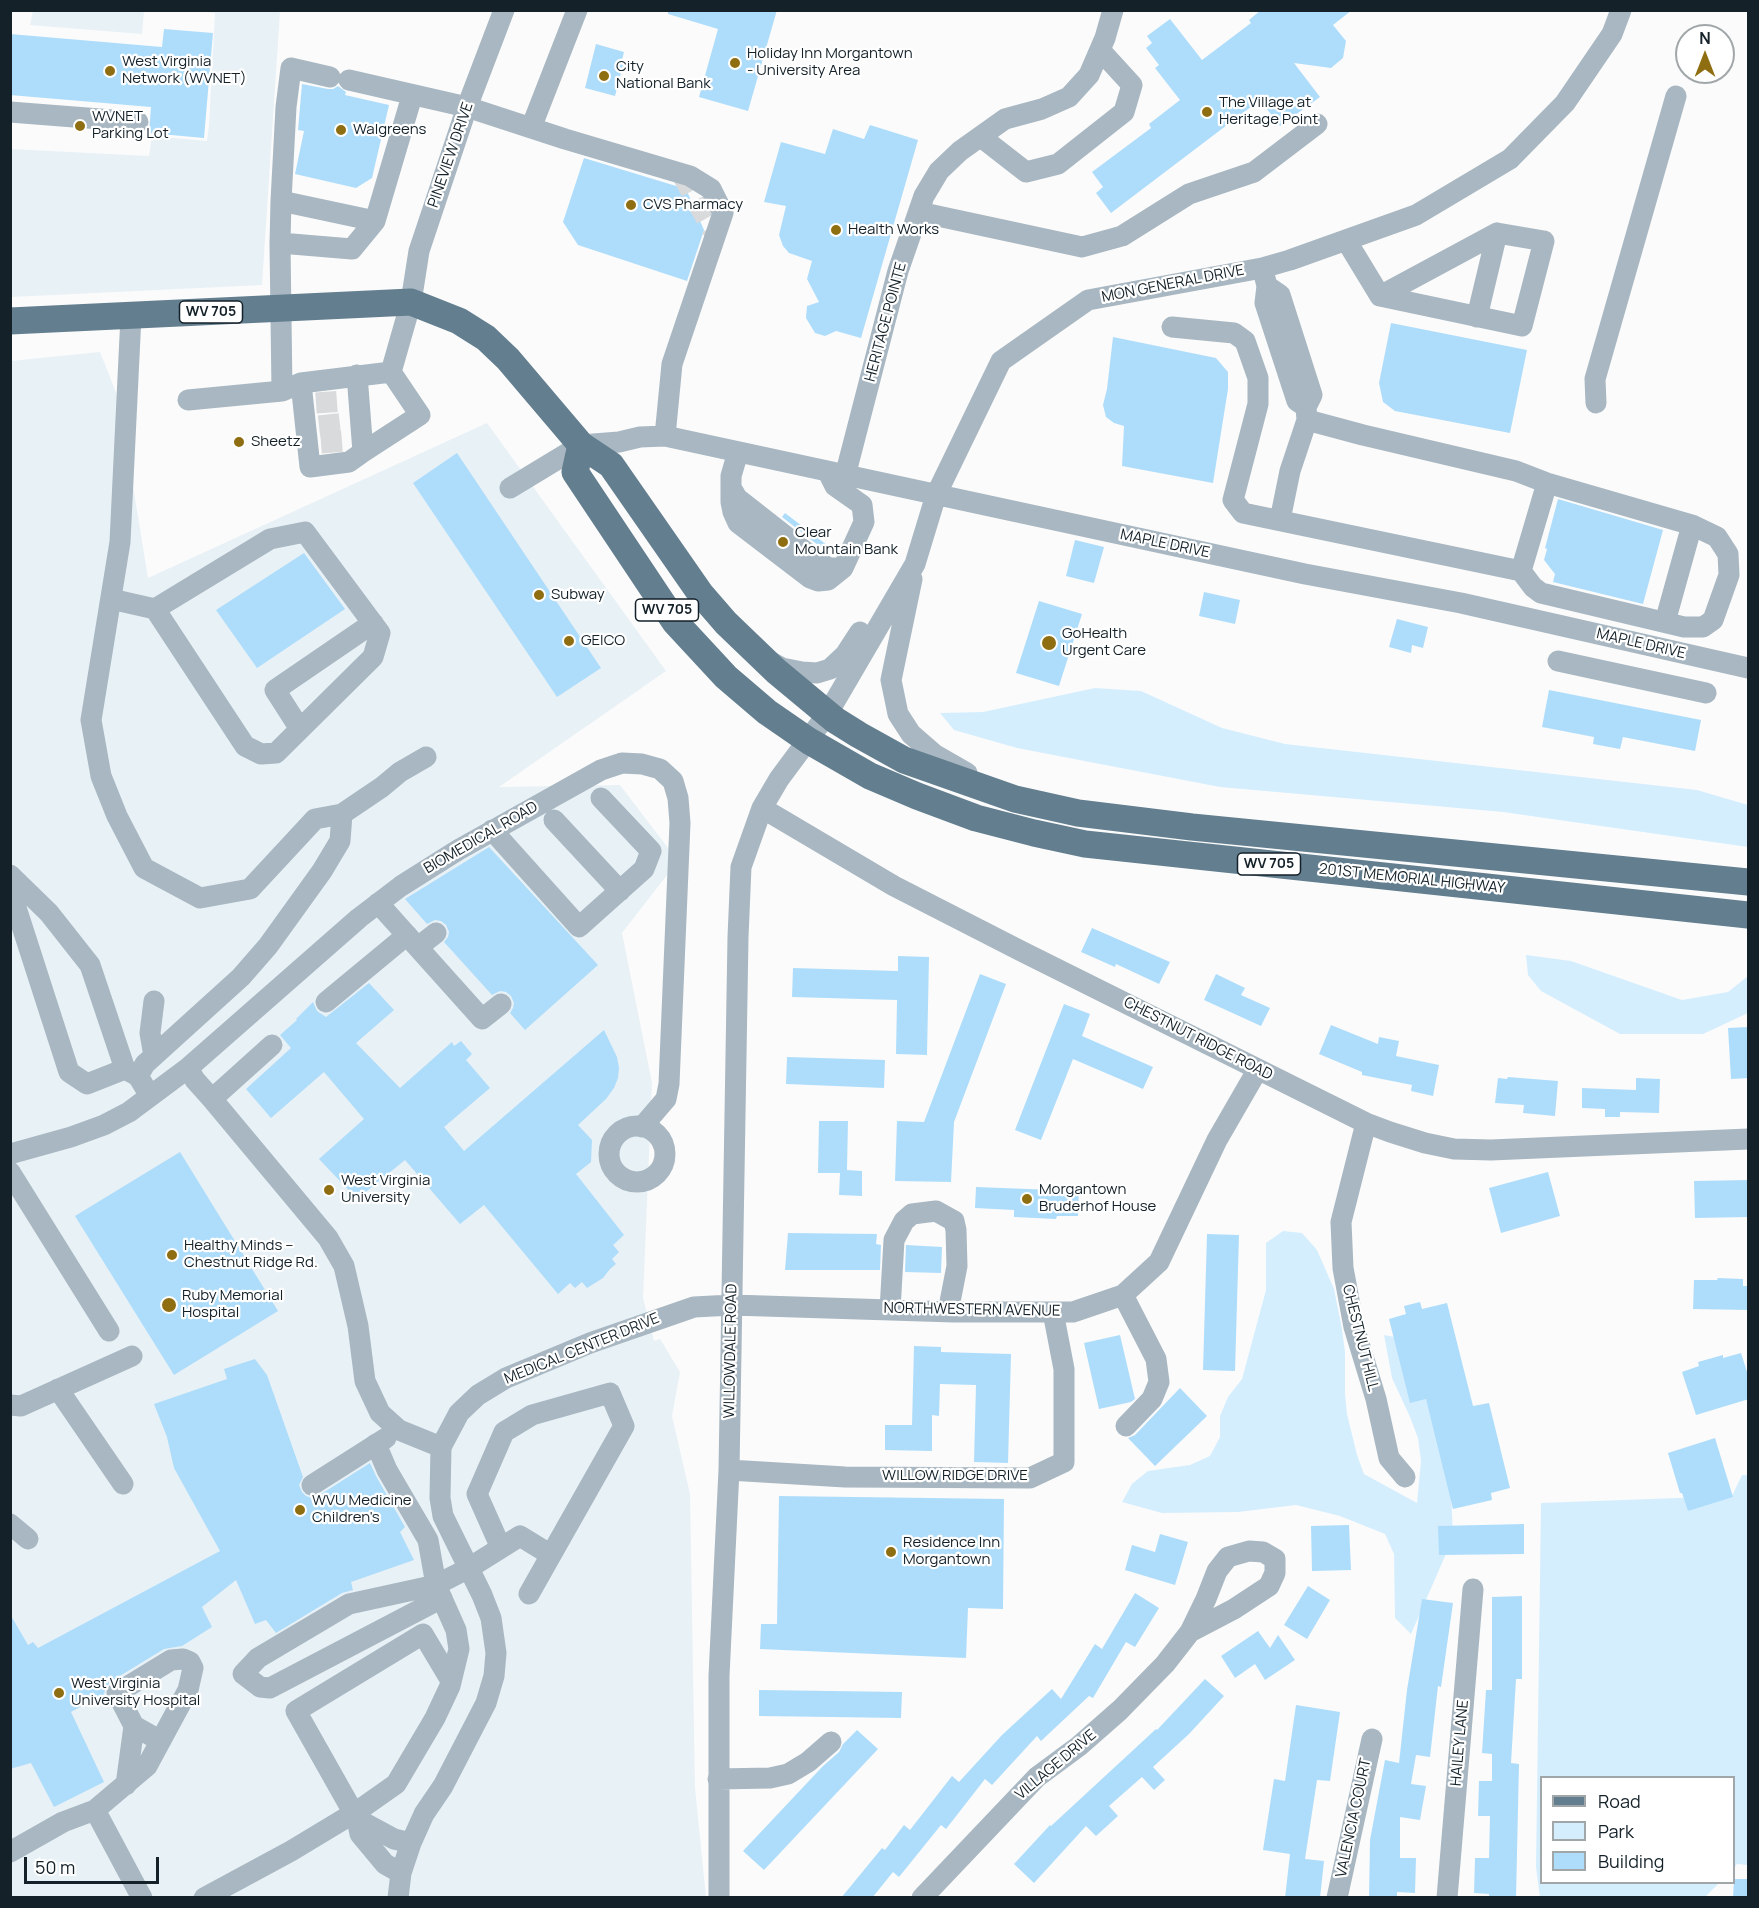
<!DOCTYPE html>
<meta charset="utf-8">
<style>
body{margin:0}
#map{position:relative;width:1759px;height:1908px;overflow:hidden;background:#fbfbfb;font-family:Manrope,sans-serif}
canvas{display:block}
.frame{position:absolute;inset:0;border:12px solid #142129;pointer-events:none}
.legend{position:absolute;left:1540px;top:1776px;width:195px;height:108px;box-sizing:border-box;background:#fff;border:2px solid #a1a6a9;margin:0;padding:8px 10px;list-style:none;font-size:18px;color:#142129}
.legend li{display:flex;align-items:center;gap:12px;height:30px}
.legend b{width:30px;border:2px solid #a1a6a9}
.north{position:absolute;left:1675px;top:24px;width:60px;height:60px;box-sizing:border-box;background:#fff;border:2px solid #a1a6a9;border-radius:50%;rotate:0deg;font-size:16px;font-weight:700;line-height:24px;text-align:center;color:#142129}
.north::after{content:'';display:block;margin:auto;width:21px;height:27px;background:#8f6e12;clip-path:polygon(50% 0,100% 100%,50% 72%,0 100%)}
.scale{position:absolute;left:24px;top:1857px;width:135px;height:27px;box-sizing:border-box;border:3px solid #142129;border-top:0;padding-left:8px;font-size:18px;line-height:21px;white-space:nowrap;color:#142129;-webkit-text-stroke:4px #fff;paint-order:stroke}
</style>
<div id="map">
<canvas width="1759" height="1908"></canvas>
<div class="frame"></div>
<ul class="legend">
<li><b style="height:8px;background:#627e8f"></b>Road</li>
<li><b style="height:16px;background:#d5eefe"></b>Park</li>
<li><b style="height:16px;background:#aeddfb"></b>Building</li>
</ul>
<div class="north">N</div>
<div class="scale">50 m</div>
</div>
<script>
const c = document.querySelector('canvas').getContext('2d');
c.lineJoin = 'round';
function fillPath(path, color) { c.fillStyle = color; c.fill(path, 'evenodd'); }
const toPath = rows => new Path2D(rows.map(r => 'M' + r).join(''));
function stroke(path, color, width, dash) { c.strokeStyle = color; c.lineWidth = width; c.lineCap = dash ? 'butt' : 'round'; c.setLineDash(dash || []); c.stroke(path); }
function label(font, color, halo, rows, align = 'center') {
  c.font = font + ' Manrope,sans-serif'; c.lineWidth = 4.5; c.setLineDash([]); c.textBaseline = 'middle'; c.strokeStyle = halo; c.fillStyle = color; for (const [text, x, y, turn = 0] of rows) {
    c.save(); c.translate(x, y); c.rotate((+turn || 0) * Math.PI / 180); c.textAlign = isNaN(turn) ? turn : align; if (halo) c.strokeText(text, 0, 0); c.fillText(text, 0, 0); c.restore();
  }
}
fillPath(toPath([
 [33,11,144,11,142,34,30,25],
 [197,11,280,11,262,285,11,297,11,149,149,156,152,136,207,141,209,126,215,13],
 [100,352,119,400,148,578,487,423,666,671,499,787,620,785,678,861,622,933,652,1083,643,1298,654,1341,660,1339,680,1372,672,1416,690,1494,695,1788,706,1897,11,1898,11,361]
]), '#e8f1f6');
fillPath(toPath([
 [1095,688,1141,691,1222,728,1285,744,1697,790,1748,805,1748,847,1503,812,1220,787,1017,748,954,730,940,713,983,712],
 [1526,955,1571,961,1682,1000,1728,992,1748,976,1748,1013,1703,1034,1620,1034,1541,991,1528,975],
 [1283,1231,1302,1233,1317,1250,1334,1289,1342,1329,1345,1352,1345,1394,1347,1414,1357,1455,1364,1474,1417,1503,1421,1461,1418,1438,1410,1417,1392,1378,1384,1335,1404,1339,1421,1380,1451,1488,1453,1538,1411,1634,1395,1618,1394,1554,1385,1534,1340,1516,1296,1505,1238,1512,1162,1513,1122,1502,1132,1484,1148,1471,1190,1465,1210,1456,1220,1437,1220,1416,1228,1397,1242,1379,1266,1290,1266,1243],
 [1742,1475,1748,1475,1748,1865,1737,1864,1734,1868,1734,1778,1542,1778,1542,1882,1719,1883,1705,1897,1540,1898,1536,1867,1541,1503,1732,1496]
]), '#d5eefe');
fillPath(toPath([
 [668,10,777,10,748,111,699,97,718,29,668,14],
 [1261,10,1352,10,1333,25,1346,41,1343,58,1331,68,1294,63,1320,97,1280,126,1260,100,1111,213,1096,193,1103,187,1092,172,1151,128,1149,124,1180,100,1155,68,1159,65,1146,48,1152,43,1147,36,1170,19,1202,60,1251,23,1249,20],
 [164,29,213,33,204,138,149,133,151,107,10,95,10,34,162,47],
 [596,44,624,52,621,64,623,65,615,96,585,88],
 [302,84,328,89,333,89,338,86,346,92,345,95,389,105,372,178,356,188,295,174,304,131,298,130],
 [870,125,918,140,861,338,836,331,825,336,815,333,806,318,807,306,819,302,807,279,812,261,789,253,783,246,779,235,786,206,764,202,781,142,825,154,833,129,864,139],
 [584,158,686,189,704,230,687,281,578,245,563,222],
 [1391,323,1527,350,1510,433,1395,411,1383,402,1379,383],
 [1113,337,1216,358,1228,372,1228,389,1213,483,1122,466,1124,426,1114,423,1106,417,1103,405,1107,389],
 [457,453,601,668,557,697,413,483],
 [1558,499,1663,530,1643,604,1553,582,1555,574,1544,560,1547,549,1545,548],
 [785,513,827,545,823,549,782,517],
 [1075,540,1104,547,1094,583,1066,576],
 [304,553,345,609,257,668,216,610],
 [1204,592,1240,600,1235,624,1199,616],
 [1039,601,1082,614,1059,686,1016,673],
 [1397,619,1428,627,1423,648,1412,645,1411,653,1389,647],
 [1549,690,1701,720,1695,751,1623,737,1620,749,1593,744,1594,737,1542,727],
 [489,847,598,965,525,1030,510,1013,513,1008,514,1003,511,996,506,992,500,991,492,995,444,942,448,937,449,932,446,925,441,921,435,920,427,924,405,899],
 [1092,928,1170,962,1159,984,1116,964,1115,967,1081,952],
 [898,956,929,957,927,1055,896,1054,897,1000,792,997,793,968,898,971],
 [980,974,1006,984,954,1122,951,1182,895,1181,897,1121,924,1122],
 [1216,974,1245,988,1241,995,1270,1008,1261,1026,1204,1000],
 [369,983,394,1010,356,1043,400,1088,452,1042,454,1046,461,1041,472,1054,466,1060,490,1088,444,1127,464,1151,604,1030,617,1057,619,1068,618,1078,614,1088,606,1099,578,1125,592,1140,591,1162,576,1174,624,1235,613,1245,619,1252,612,1259,616,1264,610,1269,603,1278,587,1288,582,1282,575,1288,570,1283,558,1294,484,1205,460,1224,405,1160,357,1199,319,1159,364,1119,324,1072,271,1118,246,1089,291,1048,280,1035,297,1020,296,1019,313,1002,317,1011,326,1017],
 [1064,1004,1090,1014,1082,1036,1153,1067,1143,1089,1073,1059,1041,1140,1015,1130],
 [1331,1025,1378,1044,1379,1037,1399,1041,1396,1056,1439,1065,1433,1096,1411,1091,1412,1085,1362,1075,1362,1072,1319,1054],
 [1749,1027,1749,1078,1731,1079,1728,1028],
 [787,1057,885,1060,884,1088,786,1084],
 [1508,1077,1558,1081,1555,1116,1523,1113,1524,1105,1495,1103,1498,1078,1507,1079],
 [1636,1078,1660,1079,1659,1113,1620,1112,1620,1117,1605,1117,1605,1109,1582,1108,1582,1088,1636,1090],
 [819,1121,848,1121,847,1170,862,1171,862,1196,839,1195,840,1173,818,1173],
 [180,1152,278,1311,174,1375,75,1216],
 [1548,1172,1560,1216,1501,1233,1489,1188],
 [1749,1180,1749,1217,1695,1218,1694,1181],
 [1055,1186,1079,1187,1078,1216,1057,1216,1056,1219,1014,1217,1014,1210,975,1208,976,1187,1055,1190],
 [788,1233,877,1234,876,1244,881,1245,880,1270,785,1270],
 [1207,1234,1239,1235,1235,1371,1203,1370],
 [906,1245,942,1247,941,1273,905,1272],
 [1718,1278,1743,1279,1743,1286,1749,1286,1749,1310,1693,1309,1694,1280,1717,1280],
 [1420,1302,1422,1309,1447,1303,1473,1406,1489,1403,1510,1488,1491,1493,1492,1500,1453,1509,1426,1399,1410,1403,1389,1319,1406,1314,1404,1306],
 [1120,1335,1135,1399,1131,1402,1099,1409,1084,1343],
 [914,1346,941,1347,941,1352,1011,1354,1008,1463,974,1462,976,1385,940,1384,939,1416,932,1415,932,1451,885,1450,885,1425,912,1425],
 [1741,1353,1749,1378,1749,1399,1696,1415,1682,1372,1699,1366,1698,1362,1723,1355,1723,1358],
 [255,1359,267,1375,303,1477,299,1485,302,1492,306,1496,312,1498,318,1496,370,1463,376,1476,405,1527,400,1532,414,1560,351,1582,353,1590,342,1593,276,1633,266,1620,255,1624,236,1580,202,1607,212,1627,182,1646,164,1649,110,1682,106,1687,104,1694,71,1712,104,1782,54,1807,31,1763,10,1769,10,1614,28,1645,33,1642,38,1648,220,1551,174,1468,167,1437,154,1404,227,1379,224,1369],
 [1180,1388,1207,1416,1155,1466,1128,1438,1135,1435],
 [1715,1438,1733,1497,1688,1511,1682,1493,1680,1493,1668,1453],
 [779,1496,1004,1499,1003,1609,968,1608,966,1658,760,1649,761,1624,777,1624],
 [1524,1524,1524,1554,1439,1555,1438,1526],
 [1349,1525,1351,1570,1312,1571,1311,1526],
 [1160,1534,1188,1542,1175,1585,1125,1570,1132,1545,1155,1552],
 [1308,1586,1330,1600,1307,1639,1284,1625],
 [1135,1593,1159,1608,1135,1647,1126,1642,1093,1698,1089,1696,1041,1741,1037,1736,992,1785,985,1779,946,1829,941,1825,899,1877,893,1872,872,1898,841,1898,882,1848,885,1850,904,1825,910,1830,952,1776,959,1782,1002,1735,1052,1689,1061,1699,1095,1644,1102,1649],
 [1522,1596,1522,1679,1516,1679,1511,1763,1519,1764,1516,1898,1489,1898,1489,1894,1474,1893,1475,1858,1489,1858,1490,1816,1478,1816,1479,1781,1492,1781,1492,1754,1482,1753,1486,1690,1492,1690,1492,1597],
 [1422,1599,1453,1603,1441,1687,1438,1686,1430,1757,1416,1755,1411,1784,1426,1786,1420,1820,1400,1817,1400,1858,1416,1858,1415,1893,1397,1892,1397,1898,1369,1898,1370,1840,1385,1760,1399,1763,1407,1690],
 [1258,1631,1270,1648,1278,1635,1295,1660,1265,1680,1255,1664,1235,1678,1221,1656],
 [1205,1679,1224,1696,1189,1734,1153,1767,1165,1780,1154,1790,1142,1777,1109,1806,1118,1816,1096,1836,1086,1826,1034,1883,1014,1864,1050,1825,1051,1826,1156,1729,1157,1730],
 [759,1690,902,1692,901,1718,759,1716],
 [1296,1705,1340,1712,1330,1781,1317,1780,1305,1859,1324,1861,1320,1898,1285,1898,1290,1854,1263,1850,1274,1779,1285,1781],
 [857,1730,878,1749,764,1870,743,1851,823,1766,839,1752,843,1744],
 [1734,1879,1749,1879,1749,1898,1733,1898]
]), '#aeddfb');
stroke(toPath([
 [681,173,715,234],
 [316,403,343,401],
 [319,426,345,423],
 [321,443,347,441]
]), '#d8dadc', 21, [21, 10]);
stroke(toPath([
 [349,80,467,107,565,139,690,176,711,189,723,213,672,364,665,436],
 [10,112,138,122],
 [531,128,577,10],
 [981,137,1026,172,1058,164,1124,112,1132,85,1100,50],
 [281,201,286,107,291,68,330,77],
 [919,212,1082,247,1122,236,1189,194,1254,172,1317,124],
 [375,221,281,201,280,243,352,249,375,221,412,96],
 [1346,240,1380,296,1522,326,1544,241,1497,233,1380,296],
 [280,243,282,391,301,383,391,372,411,302,419,251,467,107,504,10],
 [1264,274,1267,286,1265,303,1297,401,1306,407],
 [1267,286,1280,295,1312,395,1306,407,1307,420,1290,471,1280,520],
 [131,316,120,542,91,720,101,776,117,816,144,868,200,898,250,889,315,819,342,814,382,787,400,772,426,757],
 [1477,317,1497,233],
 [1172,327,1234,333,1245,341,1258,378,1258,404,1233,500,1243,513,1521,571,1533,587,1541,593,1684,627,1703,627,1713,620,1729,575,1728,554,1717,537,1692,525,1547,483,1516,471,1363,435,1307,420],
 [301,383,310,467,349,462,363,452,357,375],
 [188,400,282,391],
 [1596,403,1595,379,1676,96],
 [363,452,420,415,391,372],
 [738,452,731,476,731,502,739,511],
 [845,476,898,271,924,196,939,171,960,151,1005,119,1042,109,1069,97,1089,75,1105,38,1113,10],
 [510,488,581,445,619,442,640,437,665,436,1305,574,1461,603,1748,668],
 [733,491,737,498,820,563,829,568,843,568],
 [731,502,733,512,738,523,810,578,818,581,828,580,843,568,864,522,862,505,835,486,828,472],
 [1521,571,1547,483],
 [912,579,891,680,898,714,911,734,934,754,967,773],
 [111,599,155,609,245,746,261,754,276,753,373,657,380,633,305,532,270,539,155,609],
 [1665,622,1692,525],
 [1558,661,1706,693],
 [771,662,782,668,802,672,817,673,830,669,845,655,860,632],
 [300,729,275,690,373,623],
 [762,808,894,886,1023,952,1366,1123,1390,1132,1425,1143,1454,1149,1491,1150,1748,1139],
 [554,820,620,891],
 [492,830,579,927,644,869,651,851,601,798],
 [10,875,49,913,90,965,125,1069,136,1075],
 [10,889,69,1072,87,1084,125,1069],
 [378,903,482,1019,501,1004],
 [418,947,436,933],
 [326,1002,407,935],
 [154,1056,150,1033,154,1001],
 [188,1068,195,1080,212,1099,328,1238,344,1266,358,1326,365,1381,380,1413,399,1430,441,1447],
 [150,1096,138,1076,145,1064,241,977,268,946,322,871,340,841,342,814],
 [212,1099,272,1045],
 [1366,1123,1341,1222,1343,1268,1354,1327,1376,1399,1389,1458,1405,1477],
 '609 1154a28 28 0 1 1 56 0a28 28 0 1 1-56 0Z',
 [10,1154,71,1137,104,1125,129,1112,188,1068,359,918,401,886,458,850,601,770,622,763,642,764,660,769,673,781,678,798,680,823,669,1084,666,1099,642,1127],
 [10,1172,109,1331],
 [1123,1295,1156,1359,1159,1382,1152,1399,1126,1426],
 [890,1310,894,1240,904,1221,912,1214,936,1211,954,1221,956,1230,957,1266,948,1312],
 [58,1389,123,1484],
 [10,1405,21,1406,132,1356],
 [376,1444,387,1470,428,1540,436,1585,349,1604,258,1658,243,1674,260,1687,270,1688,442,1598],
 [729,1470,845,1477,1030,1478,1064,1462,1064,1369,1053,1312],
 [312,1485,386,1438],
 [10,1524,28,1539],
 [529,1594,551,1555],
 [718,1779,770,1778,788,1774,808,1762,831,1742],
 [126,1785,134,1726],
 [95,1810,147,1766,188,1690,193,1668,190,1662,183,1659,171,1660,117,1693,134,1726,159,1740],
 [357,1819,394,1839,411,1843],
 [10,1852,63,1822,95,1810,142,1898],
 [401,1873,385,1864,360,1834,357,1819,296,1711,423,1634,451,1681],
 [204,1898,291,1851,359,1810,396,1784,435,1718,450,1686,459,1649,456,1630,436,1585,469,1568,520,1536,551,1555,624,1426,610,1393,532,1415,504,1432,477,1494,501,1548],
 [398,1898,401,1873,411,1843,424,1814,443,1786,486,1703,494,1676,496,1653,491,1618,482,1595,443,1516,440,1498,441,1447,459,1413,478,1395,506,1378,590,1343,694,1307,732,1305,954,1312,1073,1312,1123,1295,1159,1262,1217,1140,1258,1069],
 [719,1898,719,1676,729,1470,738,937,741,867,762,808,779,779,828,713,915,564,936,495,1001,361,1088,300,1262,268,1290,260,1416,215,1510,159,1565,103,1612,34,1621,10],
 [922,1898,1037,1777,1079,1746,1120,1710,1165,1664,1190,1632,1206,1599,1217,1571,1228,1557,1249,1551,1263,1552,1275,1559,1275,1573,1269,1586,1234,1609,1190,1632],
 [1337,1898,1372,1739],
 [1447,1898,1473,1589]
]), '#a8b7c1', 21);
stroke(toPath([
 [10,321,411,302,459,321,486,338,508,359,581,445,611,465,700,593,726,623,776,671,835,720,859,735,904,760,1015,799,1078,813,1192,827,1748,882],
 [581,445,575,472,675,622,726,677,767,712,809,741,870,776,917,796,976,818,1034,833,1085,844,1748,915]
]), '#627e8f', 27);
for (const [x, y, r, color] of [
 [735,63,6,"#8f6e12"],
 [110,71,6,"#8f6e12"],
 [604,76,6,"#8f6e12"],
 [1207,112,6,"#8f6e12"],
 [80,126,6,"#8f6e12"],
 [341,130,6,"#8f6e12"],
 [631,205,6,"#8f6e12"],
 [836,230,6,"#8f6e12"],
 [239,442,6,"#8f6e12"],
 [783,542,6,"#8f6e12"],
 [539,595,6,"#8f6e12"],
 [569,641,6,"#8f6e12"],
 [1049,643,8,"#8f6e12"],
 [329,1190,6,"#8f6e12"],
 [1027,1199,6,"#8f6e12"],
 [172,1255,6,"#8f6e12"],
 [169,1305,8,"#8f6e12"],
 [300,1510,6,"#8f6e12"],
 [891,1552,6,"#8f6e12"],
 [59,1693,6,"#8f6e12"]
]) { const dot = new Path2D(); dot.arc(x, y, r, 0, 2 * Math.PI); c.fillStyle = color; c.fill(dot); stroke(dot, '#fff', 2); }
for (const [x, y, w] of [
 [211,312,63],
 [667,610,63],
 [1269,864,63]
]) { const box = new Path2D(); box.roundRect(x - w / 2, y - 11, w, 22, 4.5); c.fillStyle = '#fff'; c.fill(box); stroke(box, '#142129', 1.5); }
label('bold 14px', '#142129', null, [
 ["WV 705",211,312],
 ["WV 705",667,610],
 ["WV 705",1269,864]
]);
label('15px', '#142129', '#fff', [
 ["Holiday Inn Morgantown",747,54],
 ["- University Area",747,71],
 ["West Virginia",122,62],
 ["Network (WVNET)",122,79],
 ["City",616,67],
 ["National Bank",616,84],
 ["The Village at",1219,103],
 ["Heritage Point",1219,120],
 ["WVNET",92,117],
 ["Parking Lot",92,134],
 ["Walgreens",353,130],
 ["CVS Pharmacy",643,205],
 ["Health Works",848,230],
 ["Sheetz",251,442],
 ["Clear",795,533],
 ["Mountain Bank",795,550],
 ["Subway",551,595],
 ["GoHealth",1062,634],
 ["Urgent Care",1062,651],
 ["GEICO",581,641],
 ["West Virginia",341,1181],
 ["University",341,1198],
 ["Morgantown",1039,1190],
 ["Bruderhof House",1039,1207],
 ["Healthy Minds –",184,1246],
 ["Chestnut Ridge Rd.",184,1263],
 ["Ruby Memorial",182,1296],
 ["Hospital",182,1313],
 ["WVU Medicine",312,1501],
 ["Children's",312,1518],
 ["Residence Inn",903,1543],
 ["Morgantown",903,1560],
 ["West Virginia",71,1684],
 ["University Hospital",71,1701]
], 'left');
label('15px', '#142129', '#fff', [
 ["PINEVIEW DRIVE",451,155,-71],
 ["MON GENERAL DRIVE",1173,284,-11],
 ["HERITAGE POINTE",886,322,-75],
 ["MAPLE DRIVE",1165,544,12],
 ["MAPLE DRIVE",1641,644,13],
 ["BIOMEDICAL ROAD",481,838,-30],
 ["201ST MEMORIAL HIGHWAY",1412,879,6],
 ["CHESTNUT RIDGE ROAD",1198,1039,27],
 ["NORTHWESTERN AVENUE",972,1310,1],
 ["CHESTNUT HILL",1360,1338,76],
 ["MEDICAL CENTER DRIVE",582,1349,-22],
 ["WILLOWDALE ROAD",731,1351,-89],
 ["WILLOW RIDGE DRIVE",955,1476],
 ["HAILEY LANE",1460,1743,-85],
 ["VILLAGE DRIVE",1056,1765,-40],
 ["VALENCIA COURT",1354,1818,-78]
]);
</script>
